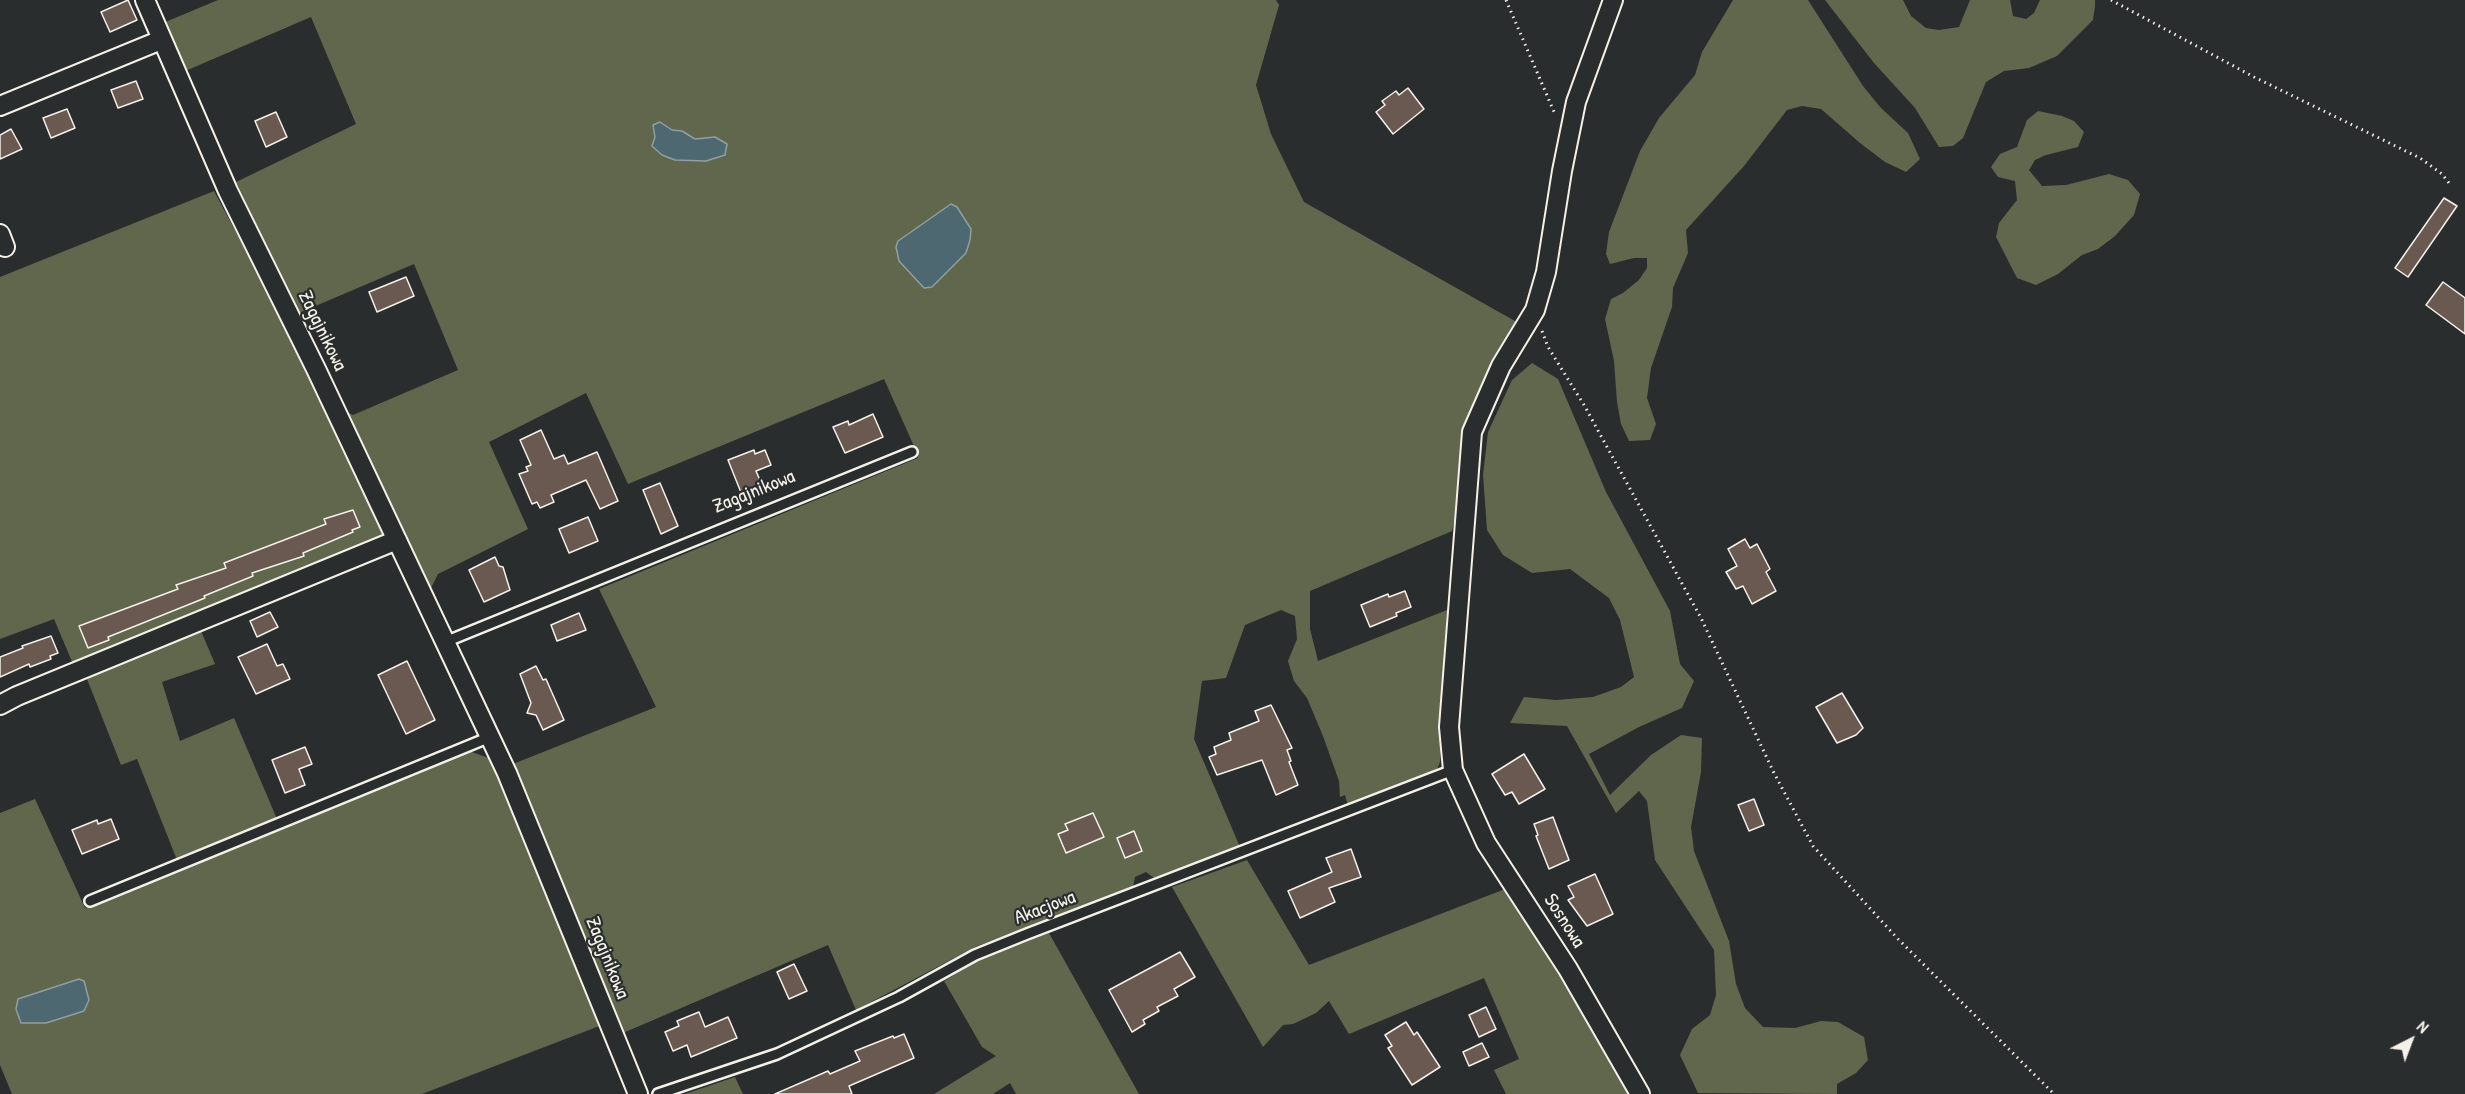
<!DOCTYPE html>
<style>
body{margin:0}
#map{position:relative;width:2465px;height:1094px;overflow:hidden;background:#2a2d2e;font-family:"Patrick Hand",sans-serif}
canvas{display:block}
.north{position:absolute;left:2381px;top:1010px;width:60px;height:60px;-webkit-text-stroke:4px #2a2d2e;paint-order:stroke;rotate:42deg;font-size:16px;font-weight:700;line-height:24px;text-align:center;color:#f4f1e8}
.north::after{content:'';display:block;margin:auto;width:21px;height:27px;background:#f4f1e8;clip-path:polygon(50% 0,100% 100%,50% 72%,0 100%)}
</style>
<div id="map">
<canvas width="2465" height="1094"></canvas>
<div class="north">N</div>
</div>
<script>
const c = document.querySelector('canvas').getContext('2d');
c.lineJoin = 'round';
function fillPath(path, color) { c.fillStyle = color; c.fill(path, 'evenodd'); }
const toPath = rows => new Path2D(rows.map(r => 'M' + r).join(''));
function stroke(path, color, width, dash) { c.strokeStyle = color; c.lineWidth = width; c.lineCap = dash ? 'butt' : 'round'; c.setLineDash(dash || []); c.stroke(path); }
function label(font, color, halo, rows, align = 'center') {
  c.font = font + ' "Patrick Hand",sans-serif'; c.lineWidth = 4.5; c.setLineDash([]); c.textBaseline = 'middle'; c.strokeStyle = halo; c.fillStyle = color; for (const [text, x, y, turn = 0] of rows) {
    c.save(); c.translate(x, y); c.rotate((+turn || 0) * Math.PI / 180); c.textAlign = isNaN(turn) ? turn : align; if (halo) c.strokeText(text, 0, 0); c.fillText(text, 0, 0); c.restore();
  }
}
fillPath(toPath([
 [218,0,1276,0,1279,5,1256,85,1271,134,1304,202,1522,325,1463,481,1452,531,1310,591,1310,629,1318,661,1447,610,1440,762,1436,772,1348,806,1345,795,1340,797,1339,781,1323,736,1307,698,1294,681,1288,661,1297,639,1295,616,1281,610,1245,625,1226,678,1202,681,1194,739,1240,847,1154,878,1146,872,1135,877,1133,887,975,947,856,1010,828,945,623,1033,508,766,656,707,599,589,918,458,913,444,884,379,628,484,586,393,489,442,528,529,438,574,430,590,341,409,353,415,458,370,414,264,299,313,236,182,356,124,311,17,183,72,163,23],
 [1733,0,1808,0,1863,86,1881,108,1908,133,1920,159,1906,172,1885,162,1860,143,1821,109,1802,106,1787,110,1744,166,1686,230,1688,253,1673,288,1672,307,1651,368,1647,398,1656,424,1650,440,1629,441,1621,424,1617,402,1614,361,1605,319,1611,299,1623,293,1639,280,1647,268,1647,258,1634,258,1610,264,1606,254,1609,232,1640,151,1659,118,1695,75,1702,52],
 [1825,0,1903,0,1911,16,1926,28,1939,30,1959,27,1970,0,2010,0,2013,16,2026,19,2034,13,2040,0,2095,0,2095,6,2093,20,2057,56,2029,68,2004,71,1986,82,1963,138,1953,146,1939,147,1915,108,1874,63],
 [2038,111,2062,116,2074,121,2084,132,2078,147,2046,155,2035,160,2029,170,2042,186,2066,185,2109,174,2128,180,2140,194,2134,215,2115,236,2098,249,2082,255,2058,274,2036,285,2017,278,1996,237,1999,223,2017,200,2015,181,1998,177,1991,167,2000,154,2017,147,2027,120],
 [214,191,312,374,392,551,201,631,215,664,162,682,180,741,234,718,277,819,177,860,137,759,121,765,87,679,73,664,54,619,0,639,0,277],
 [1532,363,1558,379,1606,492,1670,611,1680,664,1694,681,1682,708,1639,727,1589,754,1610,795,1651,755,1681,735,1702,738,1701,772,1691,827,1694,851,1729,941,1736,984,1745,1008,1763,1027,1795,1028,1821,1021,1838,1022,1864,1037,1868,1060,1856,1073,1837,1084,1837,1094,1698,1093,1680,1055,1692,1029,1710,1015,1716,995,1714,950,1655,860,1647,801,1639,791,1616,813,1567,726,1510,723,1524,697,1556,700,1593,697,1621,687,1634,677,1620,620,1609,598,1570,569,1532,573,1503,555,1487,530,1483,475,1488,432,1512,380],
 [469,751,489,758,602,1025,422,1094,12,1094,0,1065,0,813,35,799,85,908],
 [1247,860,1309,965,1505,889,1594,1028,1631,1094,1506,1094,1494,1070,1519,1059,1484,978,1349,1034,1329,1001,1316,1013,1293,1024,1283,1025,1263,1047,1172,887],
 [1049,933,1139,1094,1016,1094,1010,1083,993,1094,934,1094,996,1056,982,1047,944,981,976,962],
 [735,1077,743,1094,685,1094]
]), '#60674d');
const water = toPath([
 [660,122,672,130,682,131,695,139,715,137,727,144,725,155,706,161,675,160,662,155,652,146,655,137,653,125,660,122],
 [951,204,957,207,971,229,970,240,966,253,932,287,924,288,899,261,896,247,898,241,951,204],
 [79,979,84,981,89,1000,84,1011,46,1023,21,1023,16,1009,18,999,79,979]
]);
fillPath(water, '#4d6871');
stroke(water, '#909fa1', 1.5);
const building = toPath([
 [128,0,137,20,110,32,101,12,128,0],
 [136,81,143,99,118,108,111,90,136,81],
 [1408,88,1424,109,1393,134,1376,112,1385,105,1382,101,1396,91,1399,95,1408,88],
 [67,109,75,128,51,138,43,118,67,109],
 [276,112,287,137,266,147,255,121,276,112],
 [11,129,22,149,0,159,0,135,11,129],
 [2444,198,2457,206,2408,277,2395,268,2444,198],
 [406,277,414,296,377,312,369,292,406,277],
 [2443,282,2465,298,2465,334,2426,305,2443,282],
 [873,414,883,437,845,453,833,427,848,421,849,425,873,414],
 [541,430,554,459,564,455,568,464,597,452,618,501,600,509,586,480,551,495,554,502,540,508,537,502,532,504,519,474,528,471,526,467,531,465,520,440,541,430],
 [754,450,755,454,765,450,771,465,756,471,763,487,742,495,728,460,754,450],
 [660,483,678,526,661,534,643,490,660,483],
 [353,510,360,527,352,530,353,532,303,553,304,556,252,573,253,576,204,596,205,598,108,637,109,640,88,648,79,626,178,589,176,585,226,568,224,563,326,524,324,519,353,510],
 [588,517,598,541,569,553,559,529,588,517],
 [1745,539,1750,548,1757,544,1770,569,1766,572,1776,591,1752,604,1743,586,1736,589,1726,572,1737,566,1728,549,1745,539],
 [495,557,499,566,503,567,510,590,484,602,469,570,495,557],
 [1405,591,1411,607,1396,613,1397,616,1370,627,1361,605,1388,594,1389,597,1405,591],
 [270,612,278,627,257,637,250,621,270,612],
 [579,613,586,630,557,641,551,625,579,613],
 [51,636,58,653,50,656,51,659,30,667,29,664,0,677,0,657,23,648,22,646,51,636],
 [267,644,277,666,283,664,290,679,256,694,238,657,267,644],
 [407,661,435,720,406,734,378,675,407,661],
 [536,666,543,680,546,679,564,720,543,730,536,715,527,713,531,703,520,674,536,666],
 [1842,693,1863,728,1856,735,1837,743,1816,707,1842,693],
 [1271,705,1292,748,1287,750,1291,761,1289,762,1298,785,1276,795,1262,760,1217,775,1209,757,1216,754,1214,747,1231,740,1229,733,1259,721,1255,711,1271,705],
 [305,747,312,764,299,769,305,785,285,793,272,760,305,747],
 [1524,754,1545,789,1519,804,1512,792,1505,795,1492,774,1524,754],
 [1754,799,1764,825,1749,831,1738,805,1754,799],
 [1093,813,1104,837,1066,853,1058,834,1068,830,1065,824,1093,813],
 [1553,817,1569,860,1549,869,1536,836,1538,835,1534,824,1553,817],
 [111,819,119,839,82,854,72,830,97,820,98,824,111,819],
 [1134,831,1142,851,1125,858,1117,838,1134,831],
 [1351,849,1361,877,1329,888,1335,902,1300,918,1288,891,1332,872,1326,858,1351,849],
 [1595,874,1613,914,1587,926,1568,900,1574,897,1568,886,1595,874],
 [1180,952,1195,977,1174,989,1178,996,1157,1007,1159,1011,1143,1020,1145,1024,1132,1032,1109,990,1180,952],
 [794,964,807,991,789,999,777,972,794,964],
 [1486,1007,1496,1029,1479,1037,1469,1015,1486,1007],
 [699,1012,705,1027,728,1017,737,1038,691,1057,687,1045,673,1051,665,1032,679,1026,677,1021,699,1012],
 [1406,1022,1414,1035,1417,1032,1440,1067,1412,1085,1388,1048,1392,1046,1385,1035,1406,1022],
 [904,1034,914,1058,849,1086,852,1094,775,1094,828,1071,830,1074,860,1061,855,1051,893,1036,894,1038,904,1034],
 [1482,1043,1489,1057,1469,1066,1463,1052,1482,1043]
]);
fillPath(building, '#695951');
stroke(building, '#f4f1e8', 1.5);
const lane = toPath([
 [445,642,912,452],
 [90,901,490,737],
 [658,1094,777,1054,899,997,975,955,1027,934,1453,770]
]);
const street = toPath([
 [145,0,228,191,316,369,507,773,638,1094],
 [1613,0,1576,102,1562,171,1546,272,1535,310,1501,366,1472,432,1449,727,1453,770,1486,843,1568,969,1640,1094],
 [0,106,161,40],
 [0,234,5,247],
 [0,705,17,696,397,540]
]);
stroke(lane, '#f4f1e8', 14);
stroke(street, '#f4f1e8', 22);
stroke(toPath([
 [1506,0,1555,114],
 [2111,0,2254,77,2420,158,2442,174,2449,183],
 [1542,331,1548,347,1584,405,1701,618,1774,773,1813,846,1898,939,2054,1094]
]), '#f4f1e8', 3, [1.5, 4.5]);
stroke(lane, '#2a2d2e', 9);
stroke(street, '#2a2d2e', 18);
label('20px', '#f4f1e8', '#2a2d2e', [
 ["Zagajnikowa",322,331,64],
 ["Zagajnikowa",754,492,-22],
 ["Akacjowa",1045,908,-21],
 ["Sosnowa",1564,921,57],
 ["Zagajnikowa",607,958,68]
]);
</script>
